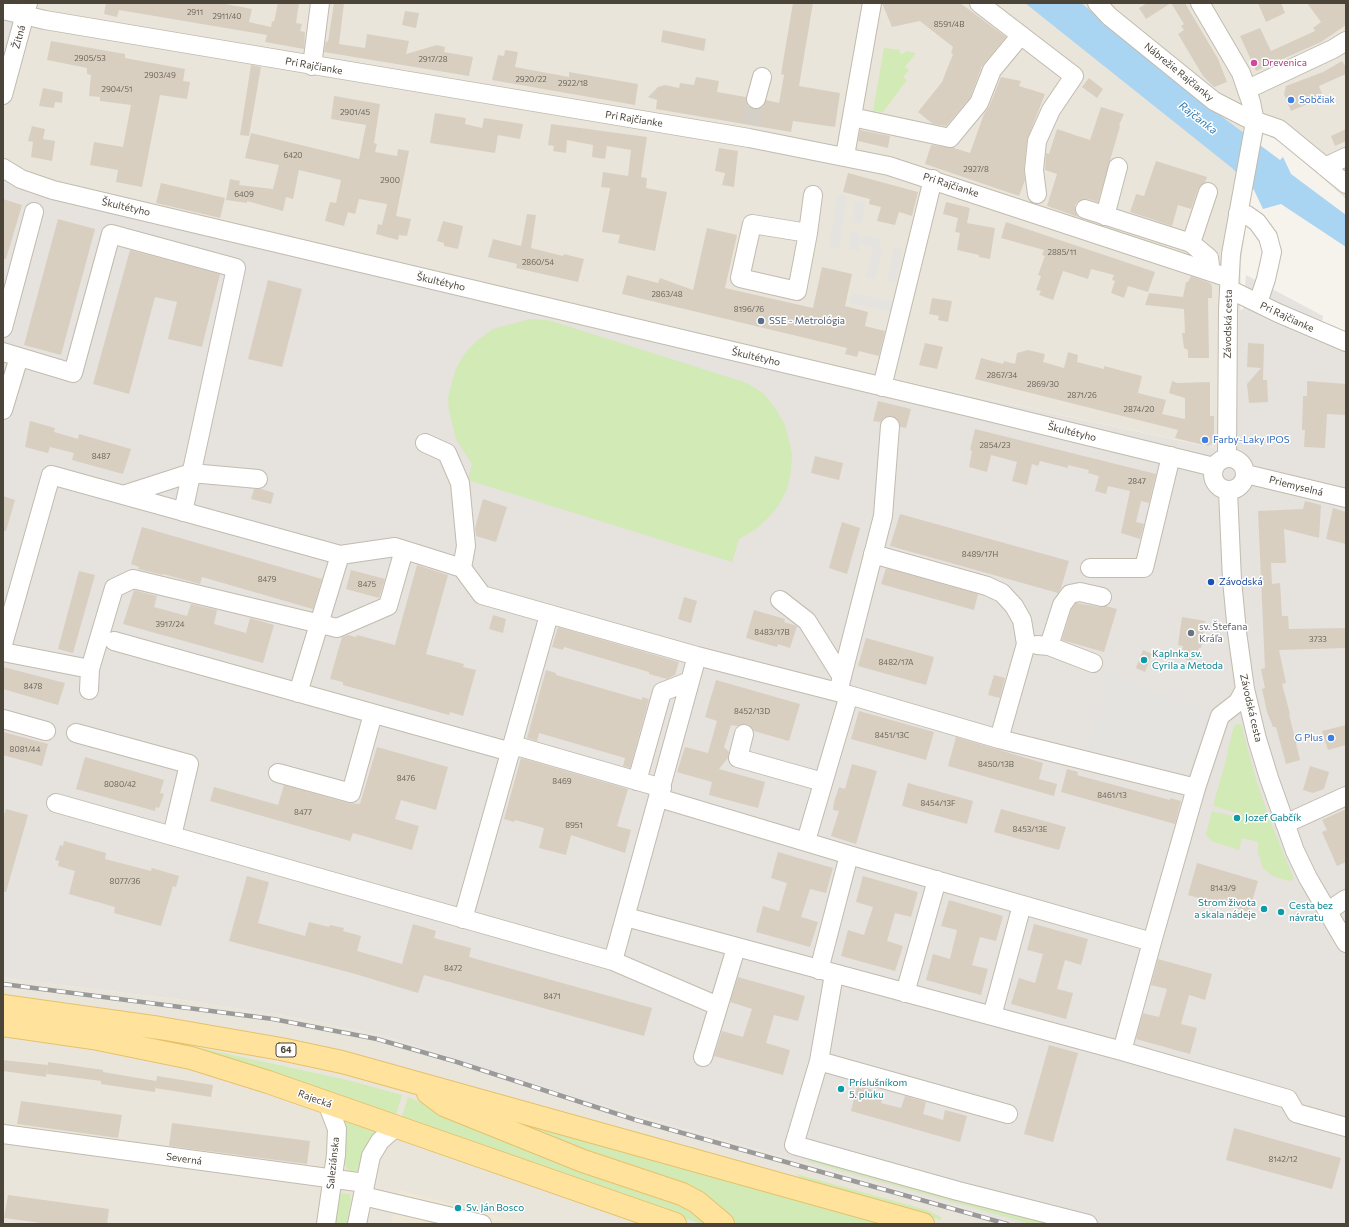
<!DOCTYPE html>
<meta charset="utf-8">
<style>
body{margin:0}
#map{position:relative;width:1349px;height:1227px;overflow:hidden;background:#f6f3ec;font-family:Commissioner,sans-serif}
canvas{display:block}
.frame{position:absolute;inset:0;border:4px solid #4b4439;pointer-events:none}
</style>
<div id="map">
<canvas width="1349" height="1227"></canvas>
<div class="frame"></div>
</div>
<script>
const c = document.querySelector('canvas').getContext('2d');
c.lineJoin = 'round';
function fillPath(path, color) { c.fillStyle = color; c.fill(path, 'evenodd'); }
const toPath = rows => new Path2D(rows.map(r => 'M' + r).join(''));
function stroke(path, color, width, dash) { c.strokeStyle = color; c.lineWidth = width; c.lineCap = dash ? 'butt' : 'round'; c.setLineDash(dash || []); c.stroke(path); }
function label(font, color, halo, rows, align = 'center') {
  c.font = font + ' Commissioner,sans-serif'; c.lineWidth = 3; c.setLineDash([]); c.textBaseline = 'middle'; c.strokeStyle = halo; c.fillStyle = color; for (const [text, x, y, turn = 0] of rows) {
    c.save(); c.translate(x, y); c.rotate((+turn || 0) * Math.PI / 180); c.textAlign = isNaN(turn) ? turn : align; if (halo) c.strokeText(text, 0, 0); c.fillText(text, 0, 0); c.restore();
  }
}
fillPath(toPath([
 [20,3,1346,3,1346,199,1284,144,1263,133,1250,196,1241,260,1238,453,33,194,3,181,3,67],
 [3,978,183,1000,298,1018,384,1036,584,1100,1019,1224,3,1224]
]), '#eae5da');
fillPath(toPath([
 [3,3,20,3,3,67],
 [3,181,33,194,1237,453,1239,314,1241,309,1318,342,1322,323,1346,333,1346,1224,1019,1224,584,1100,384,1036,298,1018,183,1000,3,978]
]), '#e6e2dd');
fillPath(toPath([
 [399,1190,528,1224,391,1224]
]), '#efe8d6');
fillPath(toPath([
 [884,48,900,50,899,53,904,54,905,51,916,53,905,67,909,70,903,77,907,80,883,112,873,111],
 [530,319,548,320,747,383,763,393,775,408,785,425,792,453,791,471,787,489,779,505,768,518,756,529,739,539,732,562,468,480,472,464,456,439,449,411,448,397,456,368,466,352,478,340,493,329],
 [1237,724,1241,724,1256,780,1271,823,1294,879,1289,881,1273,876,1263,868,1258,852,1258,842,1242,838,1239,850,1211,841,1206,834,1212,811,1233,816,1232,819,1240,821,1242,814,1213,806,1228,753,1227,753,1234,726],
 [137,1034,347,1080,402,1095,395,1118,136,1037],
 [408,1097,686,1206,710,1224,702,1224,652,1208,401,1120],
 [500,1116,894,1224,737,1224,712,1199,697,1189,677,1181,587,1156],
 [342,1118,381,1131,357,1171,351,1171,347,1169,344,1161],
 [813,1156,1076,1224,1031,1224,807,1161],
 [797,1174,927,1210,941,1217,941,1220,805,1183],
 [341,1193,350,1194,351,1200,347,1224,332,1224,337,1196]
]), '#d2eab5');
fillPath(toPath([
 [837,194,847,196,839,248,829,247],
 [855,200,865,202,862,224,852,222],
 [851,232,860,234,858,251,848,249],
 [862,235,881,239,879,249,882,250,875,279,866,277,873,247,860,244],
 [894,247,903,249,896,283,887,281],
 [1246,275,1323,316,1318,342,1243,310],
 [851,293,896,302,894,312,849,303],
 [1110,675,1202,710,1203,737,1191,762,1174,772,1087,747]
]), '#e5e3e0');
fillPath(toPath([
 [1025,3,1081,3,1225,119,1280,160,1283,157,1291,174,1346,215,1346,247,1281,204,1263,209,1254,190,1232,168]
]), '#a9d4f2');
fillPath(toPath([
 [106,3,220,3,252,9,249,22,271,27,272,21,274,22,278,3,299,3,296,23,302,24,300,31,305,32,304,49,265,42,267,35,119,10,117,17,104,14],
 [334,3,344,3,339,44,365,48,367,34,409,41,406,54,437,45,445,47,444,52,473,57,469,76,324,52,326,41,328,42],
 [793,3,813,3,799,86,840,93,835,127,793,121,791,132,656,109,657,100,648,97,658,87,665,85,679,88,680,83,694,85,696,77,719,81,717,92,746,97,748,106,753,109,763,107,766,100,779,103,784,75,781,74],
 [882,3,960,3,1006,37,982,66,970,98,946,126,933,124,918,112,942,82,953,54,951,53,953,47,920,21,892,27],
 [1147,3,1185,3,1218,59,1227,82,1214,87,1203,76,1178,34,1184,30,1181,26,1184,24,1171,3,1146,19,1139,8],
 [1258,3,1281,3,1285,13,1266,22],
 [1307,3,1346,3,1346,25,1321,42,1256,71,1240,36,1260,28,1271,51,1315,31,1313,28,1321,22],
 [405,11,419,13,416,28,402,25],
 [663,30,706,39,704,51,661,42],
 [51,41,125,54,125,58,185,69,183,81,190,82,187,99,160,95,142,187,116,182,118,170,90,165,94,142,123,147,131,105,100,101,100,97,89,96,91,75,87,74,87,68,47,60],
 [505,50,518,52,515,67,569,77,569,72,638,84,635,105,492,80,498,55,504,56],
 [1342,61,1346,67,1346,74,1319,86,1323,97,1291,111,1284,94,1286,86,1323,72],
 [251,65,261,67,249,136,240,135],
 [1001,77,1021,81,1019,86,1045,94,1027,140,1024,169,1025,180,1019,196,925,164,931,145,954,148,970,153,984,114,989,107],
 [1089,78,1103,89,1097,98,1082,87],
 [43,88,63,92,62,103,55,102,54,108,39,106],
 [334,96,380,104,374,143,377,144,375,152,397,156,398,149,409,151,396,216,411,219,407,236,399,235,398,240,376,234,378,224,382,225,387,204,359,199,355,214,348,212,344,226,325,221,330,202,336,203,341,180,299,170,293,199,286,197,283,211,247,201,247,203,226,200,230,179,240,181,239,185,273,189,279,165,245,158,251,133,359,159,366,125,331,119],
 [1101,107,1124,114,1119,125,1120,126,1098,202,1088,199,1078,201,1075,205,1075,211,1078,217,1047,206,1057,174,1045,170,1046,153,1049,154,1057,129,1090,140],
 [435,113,466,118,465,124,482,128,484,118,523,124,520,139,498,135,495,153,430,143],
 [551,124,647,137,641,177,647,178,646,188,667,192,655,251,618,243,620,235,602,232,610,188,601,187,603,172,628,176,631,150,607,146,605,159,592,157,593,145,567,140,566,153,553,151,554,146,548,145],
 [32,126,45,129,43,139,55,141,52,161,31,157,33,142,28,141],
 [1346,129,1346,141,1335,146,1331,136],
 [860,130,890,136,888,148,858,141],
 [719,148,738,151,734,187,722,185,725,173,715,171],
 [1156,161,1207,177,1205,182,1198,189,1191,209,1178,205,1172,226,1130,212,1136,194,1144,196],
 [848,173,918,192,912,216,899,212,895,225,877,221,881,207,869,204,870,199,843,192],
 [161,183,225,198,220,218,156,203],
 [3,199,22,205,6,259,3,259],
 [946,202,970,208,967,223,995,228,990,259,979,257,979,255,957,250,960,233,955,232,958,218,943,214],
 [527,214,536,215,531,248,563,256,564,254,584,259,578,282,516,268,517,264,488,257,493,239,521,246],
 [58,219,95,229,61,355,24,345],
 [443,221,463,226,458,249,444,246,444,243,437,241],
 [1006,222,1155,272,1148,292,1128,286,1124,298,1111,293,1115,281,1112,280,1114,275,1091,269,1088,279,1063,271,1053,300,1039,295,1041,291,1036,290,1041,276,1038,275,1045,256,1042,255,1044,250,1001,238],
 [707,228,737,235,725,288,813,308,822,267,852,274,845,306,868,312,865,326,885,331,879,356,859,351,857,357,845,354,847,348,622,294,627,275,658,283,660,278,693,290],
 [130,250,220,274,202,347,168,339,177,302,155,297,129,394,93,384],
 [1191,276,1210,283,1212,286,1212,298,1208,298,1209,358,1188,358,1188,350,1184,348,1182,333,1185,333,1184,309,1145,305,1149,293,1183,297,1186,282,1188,282],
 [268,280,302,289,282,367,248,359],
 [932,298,952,301,948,322,938,320,939,316,929,314],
 [925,343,943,347,937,369,919,365],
 [1248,343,1264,344,1263,380,1267,380,1268,402,1249,403,1247,384,1261,368,1247,367],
 [1028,350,1045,354,1043,362,1064,368,1068,352,1078,355,1077,362,1104,369,1104,366,1142,376,1138,393,1166,400,1162,414,1185,419,1185,398,1169,393,1172,381,1177,383,1210,382,1210,416,1214,416,1214,442,1208,446,1175,438,1178,430,975,379,981,358,1003,364,1004,361,1015,364,1017,353],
 [1307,381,1346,384,1346,415,1327,414,1325,448,1304,447,1305,430,1302,430,1303,396,1307,396],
 [878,401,911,409,906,428,900,427,899,421,891,416,885,417,880,422,873,421],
 [30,421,55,428,54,432,78,439,79,434,131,449,123,474,72,460,74,453,50,447,48,453,25,447],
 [975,429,1156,474,1149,503,1141,501,1136,522,1144,524,1140,539,1121,533,1130,491,1108,486,1106,494,1095,491,1099,476,1088,473,1089,470,1068,465,1068,468,1040,461,1038,466,1032,464,1027,485,1012,481,1017,462,991,455,987,472,969,467,972,451,970,450],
 [815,456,843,463,839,480,811,473],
 [254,489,261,489,274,493,271,504,251,499],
 [3,496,15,500,6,531,3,531],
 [483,499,507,507,496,542,476,536,475,528],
 [1305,501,1321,505,1319,538,1284,529,1286,563,1271,563,1272,584,1280,583,1282,616,1288,616,1289,629,1346,628,1346,648,1279,650,1286,683,1282,684,1290,714,1289,714,1300,760,1286,764,1276,727,1273,727,1267,712,1262,689,1265,688,1261,669,1265,668,1258,511,1303,509],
 [1333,508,1346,512,1346,544,1326,539],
 [900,514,1069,561,1061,588,1058,593,890,546],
 [842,522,860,528,847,574,829,568],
 [142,527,322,579,313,609,202,577,200,584,163,574,163,575,138,569,139,567,131,564],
 [417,565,448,575,426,654,464,664,463,667,476,670,463,716,450,712,449,715,343,685,343,682,330,679,342,637,348,635,356,637,357,635,395,645],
 [886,568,978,594,974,610,881,584],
 [351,570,385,579,379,598,346,589],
 [79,571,95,575,73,653,58,649],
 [134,590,157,596,154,607,187,616,191,604,217,610,214,624,246,633,250,618,274,625,263,663,123,624],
 [684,597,697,601,691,623,678,619],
 [1076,603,1100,607,1106,606,1117,609,1104,652,1062,640,1071,610],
 [754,610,785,619,784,622,797,626,790,648,778,644,777,647,746,638],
 [493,615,506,619,503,633,489,629],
 [1182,617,1205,621,1201,648,1199,648,1196,657,1189,661,1181,656,1183,646,1178,645],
 [558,627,679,662,675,675,667,679,649,674,649,672,564,647,563,650,552,647],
 [866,638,934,657,926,685,858,666],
 [1143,650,1152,654,1145,672,1136,668],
 [3,667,65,683,58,705,3,689],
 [546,670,556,673,556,675,642,700,642,697,649,699,630,768,623,766,625,758,539,733,537,741,527,738],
 [994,675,1005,678,1000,698,988,695],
 [716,680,800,704,789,741,754,731,747,724,737,726,731,725,724,747,729,752,728,758,719,769,765,782,758,808,709,795,712,782,677,772,685,747,708,753,717,721,705,717],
 [859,711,934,732,926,760,851,739],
 [1346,725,1346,745,1328,750,1322,731],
 [3,732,48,744,42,766,3,755],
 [956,737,1043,763,1039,779,1057,784,1054,796,948,766],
 [377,747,448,767,436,810,401,800,395,819,419,826,412,850,353,833,350,841,210,801,214,787,278,805,284,785,348,803,360,804],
 [85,757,164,780,160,793,164,794,159,808,156,807,155,811,76,789],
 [521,758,628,789,617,826,631,830,625,853,571,835,566,855,539,848,544,828,515,820,514,822,504,819],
 [852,764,877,771,856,844,831,836,839,811,833,810,834,802,839,787,845,789],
 [1310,766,1329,772,1324,789,1313,793,1303,790],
 [1067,769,1078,772,1077,775,1170,800,1170,798,1181,801,1175,824,1061,792],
 [908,783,973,801,967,824,902,806],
 [6,809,28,815,6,892,3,892,3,818],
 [1001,809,1066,827,1059,850,994,832],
 [1346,809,1346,862,1337,866,1322,832,1327,830,1322,820],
 [64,841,106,853,105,859,151,871,152,868,179,876,176,887,173,886,161,926,114,913,115,907,69,894,75,871,58,866,59,861,55,860,60,845,63,846],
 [778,852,833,868,826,893,810,889,801,917,818,922,810,947,756,932,763,906,779,911,787,883,771,878],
 [1197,863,1258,881,1249,912,1188,895],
 [247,876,269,882,258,923,305,936,309,922,329,927,330,925,344,928,343,931,361,936,357,951,402,964,413,924,436,931,434,938,471,948,469,957,652,1008,644,1036,424,975,418,993,352,973,229,941],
 [863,876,918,892,911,917,895,913,887,941,903,946,895,971,841,956,848,930,864,935,873,907,856,902],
 [949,900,1003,916,996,941,980,937,972,965,988,969,981,995,926,980,933,954,950,959,957,930,941,926],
 [1034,924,1088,939,1081,965,1065,960,1057,989,1073,993,1066,1019,1011,1004,1019,978,1035,983,1043,954,1027,950],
 [1158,959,1212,974,1205,1000,1189,995,1181,1024,1197,1028,1190,1054,1136,1039,1143,1013,1159,1017,1167,989,1151,985],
 [738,977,805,996,798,1021,774,1015,766,1043,790,1050,783,1075,714,1056,722,1031,743,1037,752,1009,730,1002],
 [1049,1045,1078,1053,1053,1142,1024,1134],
 [3,1060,48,1065,46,1077,3,1071],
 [48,1062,103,1070,103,1072,156,1081,155,1092,101,1084,101,1081,47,1074],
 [157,1076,213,1085,211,1097,155,1088],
 [857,1087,862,1089,862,1087,884,1093,881,1103,901,1108,905,1096,926,1102,923,1114,943,1120,945,1110,967,1116,960,1142,851,1111],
 [21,1101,122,1115,118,1138,17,1124],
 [172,1123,310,1141,307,1164,169,1146],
 [1234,1128,1341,1158,1332,1189,1226,1160],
 [8,1195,109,1209,107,1224,49,1224,4,1218]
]), '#d8cfc1');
stroke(toPath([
 [751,125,756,99]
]), '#d4d0c8', 18, [18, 9]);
const minor = toPath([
 [979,3,1074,76,1051,110,1037,141,1034,170,1037,194],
 [1097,3,1109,16,1214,101,1247,118,1279,129,1346,184],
 [1200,3,1241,73,1251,102,1255,122,1231,254,1228,309,1227,457],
 [3,10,45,20,749,138,889,166,1229,278],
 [312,66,320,3],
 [1248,89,1333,49,1346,41],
 [3,95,28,3],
 [756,99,762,77],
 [852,117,950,138,979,103,992,70,1021,35],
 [845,156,872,3],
 [1325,167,1346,157],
 [3,168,21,179,53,190,969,407,1214,467],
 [1085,209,1191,243,1209,258,1211,272],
 [1238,213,1247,215,1257,222,1268,237,1272,252,1266,279,1258,303],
 [1105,216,1118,167],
 [808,233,752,224,740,278,797,291,808,233,813,195],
 [1191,243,1208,192],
 [1229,289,1278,313,1346,342],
 [3,328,34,212],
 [3,352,73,373,111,234,236,268,183,512],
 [882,387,933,179],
 [3,410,19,357],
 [425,443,447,453,460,483,466,546,462,568],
 '1213 474a16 16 0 1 1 32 0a16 16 0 1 1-32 0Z',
 [1246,474,1346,498],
 [1228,491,1232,580,1237,632,1245,689,1257,739,1269,778,1295,851,1308,878,1346,943],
 [123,495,191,473,258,479],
 [873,554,987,586,1002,593,1014,606,1022,620,1026,644,999,739],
 [1090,568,1144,568,1171,456],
 [780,600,807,621,842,677],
 [114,641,511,752],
 [3,644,51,475,340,555],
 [1037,645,1049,646,1093,663],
 [1049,646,1062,605,1070,594,1080,592,1102,597],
 [3,652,90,669],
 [89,690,90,669,114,588,133,579,337,628,388,606,404,550],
 [838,692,883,516,890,426],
 [298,693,340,555,395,547,462,568,482,595,697,656,849,695,999,739,1196,788],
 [3,719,46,731],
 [76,733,189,764,172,836],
 [744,734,738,758,823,782],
 [513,745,662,788],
 [278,773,351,793,373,714],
 [637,781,662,692,690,681],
 [659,798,866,860,1152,942,1196,788,1220,716,1238,702,1245,689],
 [56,803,613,961,718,1006],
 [1285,824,1346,796],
 [806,841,849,695],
 [1328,911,1346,899],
 [626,917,1122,1051,1288,1099,1296,1113,1346,1127],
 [463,919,549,615],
 [613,961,697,656],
 [819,970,849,855],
 [834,974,819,1061,794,1145,958,1191,1088,1224],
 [905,993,937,880],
 [992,1016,1022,905],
 [1122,1051,1152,942],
 [703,1057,736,948],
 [819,1061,1008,1114],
 [3,1134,365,1183],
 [363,1196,482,1224],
 [326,1224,336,1155,337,1129,327,1103],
 [357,1224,371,1156,380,1141,396,1127]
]);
const major = toPath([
 [3,1006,160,1028,281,1049,342,1062,923,1224],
 [3,1025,93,1038,191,1058,268,1082,675,1224],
 [428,1093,444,1105,583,1161,682,1194,697,1202,723,1224]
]);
stroke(minor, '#c2bbae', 20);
stroke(major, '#e6c16a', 24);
stroke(minor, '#fff', 18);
stroke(major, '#ffe39c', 22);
const rail = toPath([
 [3,984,273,1019,377,1039,457,1062,636,1120,1007,1224]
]);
stroke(rail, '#9a9a9a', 4.5);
stroke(rail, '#fff', 3, [9]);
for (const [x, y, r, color] of [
 [1254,63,4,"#d1479c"],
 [1291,100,4,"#3f7fe0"],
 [761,321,4,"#5c6f8a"],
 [1205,440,4,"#3f7fe0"],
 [1211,582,4,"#1a4fb4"],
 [1191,633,4,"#6b7280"],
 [1144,660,4,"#0f9aa8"],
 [1331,738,4,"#3f7fe0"],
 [1237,818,4,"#0f9aa8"],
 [1264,909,4,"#0f9aa8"],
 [1281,912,4,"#0f9aa8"],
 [841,1089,4,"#0f9aa8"],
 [458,1208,4,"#0f9aa8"]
]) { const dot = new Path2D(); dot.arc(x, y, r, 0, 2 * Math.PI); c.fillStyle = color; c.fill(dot); stroke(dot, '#fff', 1.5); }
label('8px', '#6e675b', null, [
 ["2911",195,12],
 ["2911/40",227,16],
 ["8591/4B",949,24],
 ["2905/53",90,58],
 ["2917/28",433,59],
 ["2903/49",160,75],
 ["2920/22",531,79],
 ["2922/18",573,83],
 ["2904/51",117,89],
 ["2901/45",355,112],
 ["6420",293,155],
 ["2927/8",976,169],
 ["2900",390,180],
 ["6409",244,194],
 ["2885/11",1062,252],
 ["2860/54",538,262],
 ["2863/48",667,294],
 ["8196/76",749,309],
 ["2867/34",1002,375],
 ["2869/30",1043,384],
 ["2871/26",1082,395],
 ["2874/20",1139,409],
 ["2854/23",995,445],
 ["8487",101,456],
 ["2847",1137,481],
 ["8489/17H",980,554],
 ["8479",267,579],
 ["8475",367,584],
 ["3917/24",170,624],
 ["8483/17B",772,632],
 ["3733",1318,639],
 ["8482/17A",896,662],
 ["8478",33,686],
 ["8452/13D",752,711],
 ["8451/13C",892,735],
 ["8081/44",25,749],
 ["8450/13B",996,764],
 ["8476",406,778],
 ["8469",562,781],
 ["8080/42",120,784],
 ["8461/13",1112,795],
 ["8454/13F",938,803],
 ["8477",303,812],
 ["8951",574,825],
 ["8453/13E",1030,829],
 ["8077/36",125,881],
 ["8143/9",1223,888],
 ["8472",453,968],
 ["8471",552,996],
 ["8142/12",1283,1159]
]);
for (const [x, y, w] of [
 [286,1050,20]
]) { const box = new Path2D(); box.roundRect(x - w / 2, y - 7, w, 14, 3); c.fillStyle = '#fff'; c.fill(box); stroke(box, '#4b4439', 1); }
label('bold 9px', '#4b4439', null, [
 ["64",286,1050]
]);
label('10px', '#4b4439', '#fff', [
 ["Žitná",19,37,-75],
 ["Pri Rajčianke",314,66,10],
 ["Nábrežie Rajčianky",1179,72,39],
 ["Pri Rajčianke",634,119,9],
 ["Pri Rajčianke",951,185,18],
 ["Škultétyho",126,207,13],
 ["Škultétyho",441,282,13],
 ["Pri Rajčianke",1287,317,25],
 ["Závodská cesta",1228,324,-89],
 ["Škultétyho",756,357,13],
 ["Škultétyho",1072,432,14],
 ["Priemyselná",1296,486,14],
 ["Závodská cesta",1251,708,77],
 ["Rajecká",315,1099,20],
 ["Severná",184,1159,8],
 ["Saleziánska",333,1163,-84]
]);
label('10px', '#b23c85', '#fff', [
 ["Drevenica",1262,63]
], 'left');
label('10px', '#366cbe', '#fff', [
 ["Sobčiak",1299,100],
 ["Farby-Laky IPOS",1213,440],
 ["G Plus",1323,738,"right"]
], 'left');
label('10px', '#4e5e75', '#fff', [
 ["SSE - Metrológia",769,321]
], 'left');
label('10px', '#164399', '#fff', [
 ["Závodská",1219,582]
], 'left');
label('10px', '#5b616d', '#fff', [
 ["sv. Štefana",1199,627],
 ["Kráľa",1199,639]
], 'left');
label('10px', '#0d838f', '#fff', [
 ["Kaplnka sv.",1152,654],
 ["Cyrila a Metoda",1152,666],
 ["Jozef Gabčík",1245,818],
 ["Strom života",1256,903,"right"],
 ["a skala nádeje",1256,915,"right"],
 ["Cesta bez",1289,906],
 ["návratu",1289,918],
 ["Príslušníkom",849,1083],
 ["5. pluku",849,1095],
 ["Sv. Ján Bosco",466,1208]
], 'left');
label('italic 11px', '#2e7ab2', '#fff', [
 ["Rajčanka",1198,118,38]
]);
</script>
